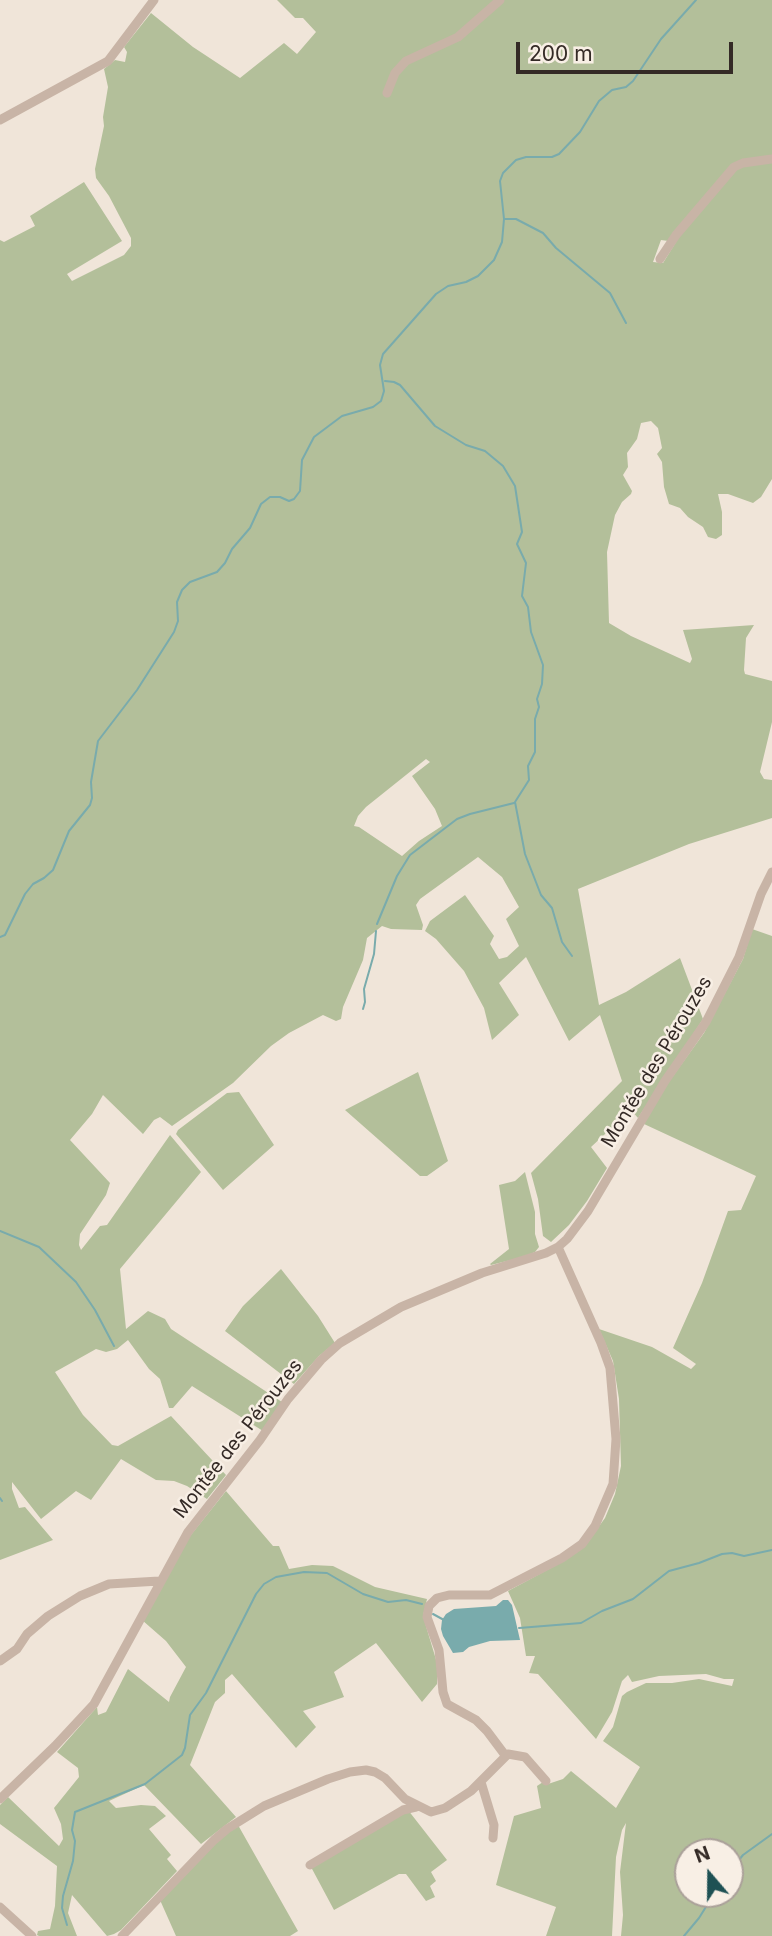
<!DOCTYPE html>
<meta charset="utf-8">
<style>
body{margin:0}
#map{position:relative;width:772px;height:1936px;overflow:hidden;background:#f0e5d9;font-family:Inter,sans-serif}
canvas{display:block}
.north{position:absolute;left:674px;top:1838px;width:70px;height:70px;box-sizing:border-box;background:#f8efe5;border:2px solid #aaa099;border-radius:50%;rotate:340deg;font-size:19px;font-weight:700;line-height:28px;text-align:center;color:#342a26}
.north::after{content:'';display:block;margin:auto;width:24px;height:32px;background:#1e5154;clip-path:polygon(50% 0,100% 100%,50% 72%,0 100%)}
.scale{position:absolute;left:516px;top:42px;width:217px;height:32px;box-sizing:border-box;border:4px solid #342a26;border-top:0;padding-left:9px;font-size:21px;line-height:24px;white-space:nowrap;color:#342a26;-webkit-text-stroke:5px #f8efe5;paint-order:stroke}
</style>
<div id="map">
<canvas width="772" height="1936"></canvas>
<div class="north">N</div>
<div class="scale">200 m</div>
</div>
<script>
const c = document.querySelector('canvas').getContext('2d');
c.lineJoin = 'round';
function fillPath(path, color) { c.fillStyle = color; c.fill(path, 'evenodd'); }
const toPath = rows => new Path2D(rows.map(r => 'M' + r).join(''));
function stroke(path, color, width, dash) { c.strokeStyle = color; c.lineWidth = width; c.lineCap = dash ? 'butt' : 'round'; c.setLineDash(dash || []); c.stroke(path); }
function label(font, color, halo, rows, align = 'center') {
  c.font = font + ' Inter,sans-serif'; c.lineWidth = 5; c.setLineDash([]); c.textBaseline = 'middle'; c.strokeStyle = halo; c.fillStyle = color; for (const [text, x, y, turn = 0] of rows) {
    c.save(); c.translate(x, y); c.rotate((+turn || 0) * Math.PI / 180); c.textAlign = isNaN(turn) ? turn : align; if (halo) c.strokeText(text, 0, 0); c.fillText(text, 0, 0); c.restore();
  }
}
fillPath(toPath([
 [277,0,772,0,772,479,761,497,753,503,728,494,718,494,722,512,722,535,716,539,708,537,703,527,688,517,680,508,669,504,664,487,662,462,657,454,662,448,658,428,651,421,641,423,637,439,627,453,628,467,623,475,632,491,631,494,622,502,615,515,607,552,609,623,631,636,690,663,692,659,683,630,754,625,746,638,744,670,745,674,772,681,772,722,760,772,764,779,772,780,772,818,689,844,578,889,599,1005,626,992,680,958,703,1019,638,1118,631,1110,591,1147,607,1168,587,1201,569,1225,551,1242,543,1236,538,1199,531,1173,622,1081,600,1015,569,1041,526,957,499,983,519,1015,492,1040,484,1008,464,971,436,939,425,931,430,921,465,895,494,936,490,944,499,959,507,957,519,946,506,919,519,907,502,877,478,857,420,899,416,905,423,925,422,930,391,929,382,926,367,938,363,960,343,1007,341,1019,336,1021,323,1015,289,1033,271,1046,233,1083,172,1126,160,1117,154,1120,143,1134,103,1095,92,1114,70,1140,110,1183,106,1195,80,1234,79,1245,81,1250,100,1226,107,1225,170,1135,201,1172,120,1269,126,1329,148,1311,165,1319,171,1329,282,1402,263,1431,192,1386,173,1408,169,1408,160,1379,149,1369,128,1340,117,1349,106,1352,96,1349,55,1372,83,1415,112,1445,118,1446,171,1416,226,1475,207,1499,187,1486,174,1481,156,1480,121,1459,91,1500,76,1491,41,1519,12,1482,12,1489,19,1508,25,1507,53,1540,0,1560,0,240,4,242,35,226,30,216,84,182,122,241,67,274,72,281,124,255,131,246,131,238,109,196,96,178,95,169,104,126,103,117,108,87,104,69,115,60,125,62,127,52,124,47,151,13,193,47,240,78,284,43,297,54,316,32,303,18,295,18],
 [661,240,676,242,663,263,653,262],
 [426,759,430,762,412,776,435,809,442,826,419,841,402,856,359,827,354,826,358,816,366,807],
 [752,929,772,936,772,1936,621,1936,623,1915,620,1872,626,1823,622,1830,616,1857,612,1936,546,1936,556,1907,496,1885,514,1816,541,1808,537,1786,543,1782,548,1784,563,1779,571,1771,616,1808,640,1767,603,1741,613,1727,622,1696,627,1692,646,1683,672,1683,699,1679,732,1686,734,1679,724,1679,706,1674,659,1676,632,1682,628,1675,622,1681,612,1712,596,1739,538,1674,529,1673,535,1656,526,1656,520,1618,508,1591,562,1562,584,1547,605,1518,615,1494,621,1466,619,1399,613,1361,599,1329,652,1347,691,1369,696,1364,673,1348,702,1283,728,1211,741,1210,756,1176,644,1124,660,1094,704,1033,743,959],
 [688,1852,730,1852,730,1894,688,1894],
 [418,1072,448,1161,427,1176,420,1176,345,1110],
 [239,1092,274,1145,223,1190,176,1134,178,1130,227,1093],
 [525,1172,535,1212,535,1234,539,1247,535,1252,523,1257,491,1265,490,1264,509,1249,499,1185,515,1181],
 [281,1269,318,1316,335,1343,319,1356,294,1384,225,1331,243,1306],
 [226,1491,273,1546,279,1546,289,1569,312,1565,333,1566,375,1587,427,1599,423,1616,437,1663,437,1684,422,1702,376,1643,334,1672,344,1697,303,1711,316,1727,296,1748,232,1674,225,1680,225,1693,215,1702,190,1765,236,1817,201,1844,144,1785,109,1801,116,1808,141,1805,155,1806,166,1816,149,1829,171,1855,167,1859,177,1871,121,1930,114,1934,107,1936,72,1895,68,1913,77,1936,39,1936,37,1935,38,1931,50,1929,55,1906,57,1866,0,1824,0,1805,8,1797,59,1846,63,1839,61,1824,54,1808,79,1777,78,1768,57,1752,97,1707,98,1715,106,1712,128,1669,169,1702,170,1697,186,1667,166,1641,142,1620,190,1536],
 [408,1810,447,1860,431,1872,436,1881,430,1886,435,1897,426,1901,406,1874,399,1874,334,1910,311,1867],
 [238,1825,298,1931,290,1936,176,1936,160,1900,214,1843]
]), '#b3bf9a');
fillPath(toPath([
 [503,1600,508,1600,512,1605,520,1640,490,1641,469,1647,463,1652,453,1653,443,1636,441,1629,442,1620,446,1614,454,1609,496,1606]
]), '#79abac');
stroke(toPath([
 [504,219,516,219,543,233,556,248,610,293,626,323],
 [385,381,394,382,400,385,435,426,466,445,485,451,503,466,515,486,522,532,517,544,526,563,522,596,528,607,531,632,543,665,542,684,537,699,539,707,535,719,535,752,528,766,529,780,515,802,525,854,541,895,552,908,562,942,572,956],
 [377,924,397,876,410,855,457,819,470,814,514,803],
 [0,937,5,935,25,894,33,884,44,878,53,870,69,831,90,805,92,798,91,782,98,741,137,690,174,632,178,621,177,602,182,590,190,582,217,572,225,563,232,549,250,528,261,504,270,497,280,497,289,501,294,499,300,491,302,460,314,437,342,416,373,407,381,401,384,391,380,365,383,354,436,294,448,286,466,282,478,276,494,260,502,242,504,219,500,181,503,173,516,160,526,157,552,157,559,154,580,132,599,101,612,90,626,87,633,81,661,39,696,0],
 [363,1009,365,1002,364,989,374,954,376,931],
 [0,1231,39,1247,76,1282,95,1310,114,1346],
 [0,1498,2,1501],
 [433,1614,444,1620],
 [519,1628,581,1623,602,1611,633,1599,669,1571,699,1563,722,1554,732,1553,744,1556,772,1550],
 [730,1871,743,1855,772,1834],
 [67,1925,62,1908,63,1896,73,1861,75,1841,72,1830,75,1812,145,1784,182,1755,185,1748,190,1715,206,1693,256,1594,264,1584,276,1577,304,1572,327,1573,363,1594,388,1602,406,1600,422,1604],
 [684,1936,699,1918,714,1894]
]), '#79abac', 2);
stroke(toPath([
 [387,93,395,73,406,61,458,37,500,0],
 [0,120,108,61,154,0],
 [660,259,676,235,734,167,743,163,772,159],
 [0,1661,17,1649,27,1634,48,1616,80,1596,109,1584,159,1581],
 [505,1755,487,1731,476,1720,447,1704,443,1692,439,1650,427,1617,429,1606,437,1598,449,1595,490,1595,562,1558,582,1544,595,1526,613,1484,616,1439,610,1368,601,1343,558,1247],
 [481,1782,494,1825,493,1838],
 [0,1799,55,1746,94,1704,188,1532,260,1440,288,1399,321,1360,340,1343,401,1307,482,1273,546,1253,558,1247,567,1239,588,1211,665,1081,706,1022,739,957,761,894,772,872],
 [310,1865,403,1810,416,1807],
 [0,1907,32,1936],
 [122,1936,214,1840,227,1829,264,1806,328,1779,350,1772,366,1770,375,1772,385,1778,405,1799,431,1812,445,1808,471,1791,508,1754,525,1757,546,1781]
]), '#c8b4a6', 9);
label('19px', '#342a26', '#f8efe5', [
 ["Montée des Pérouzes",657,1062,-59],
 ["Montée des Pérouzes",238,1439,-52]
]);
</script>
